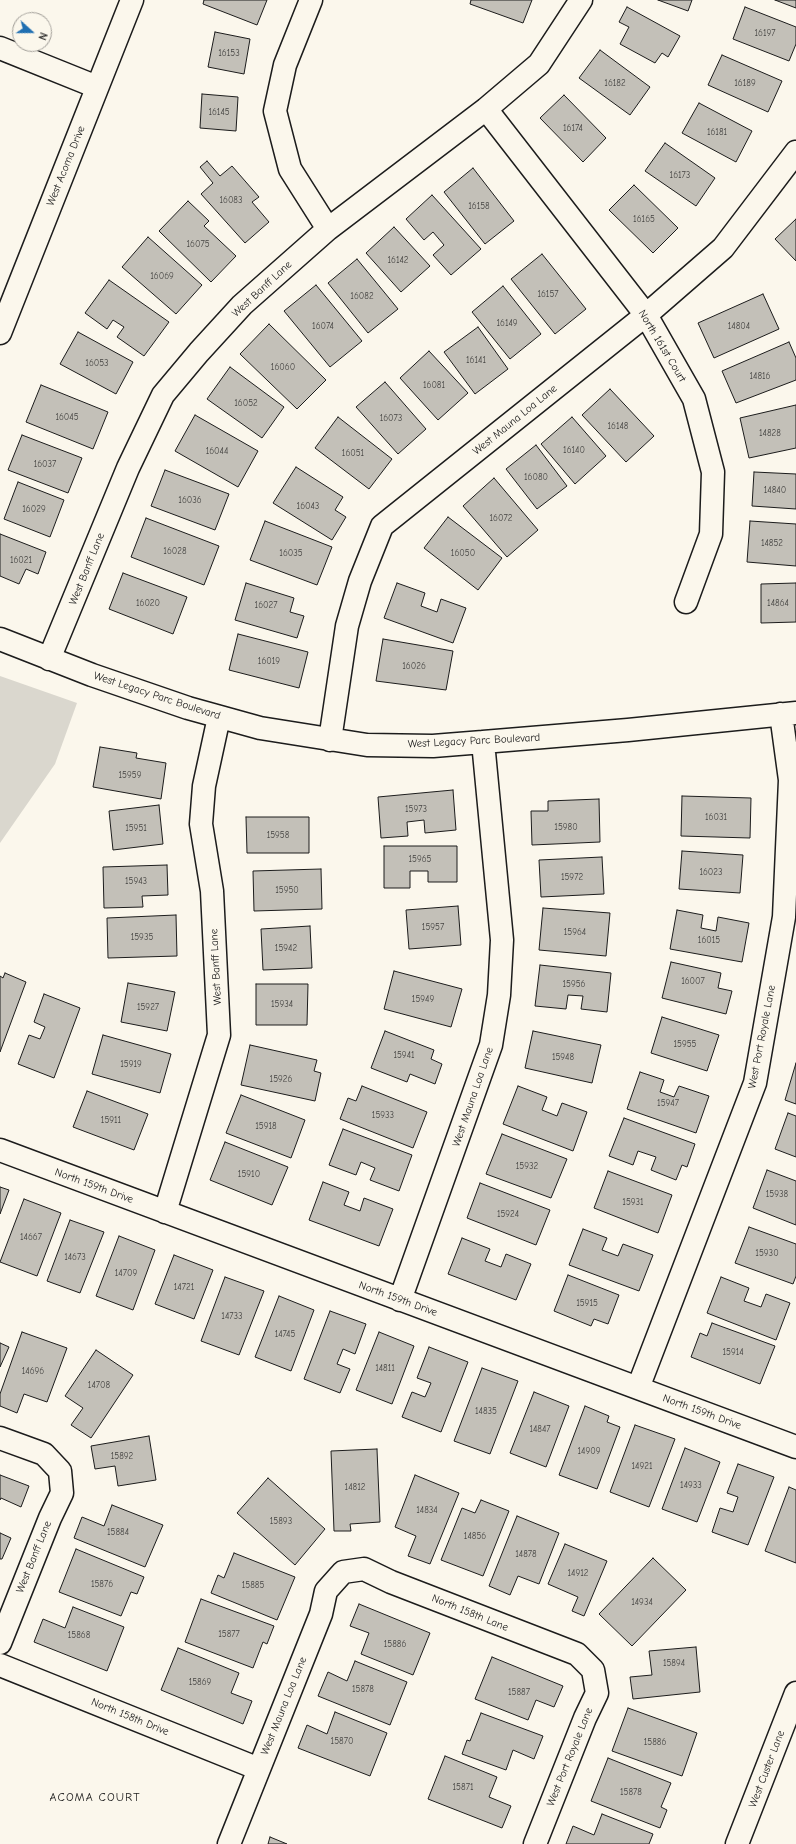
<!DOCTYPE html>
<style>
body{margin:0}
#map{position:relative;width:796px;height:1844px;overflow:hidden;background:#fbf7ec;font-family:"Comic Neue",sans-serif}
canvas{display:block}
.north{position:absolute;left:12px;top:12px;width:40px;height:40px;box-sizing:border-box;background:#fbf7ec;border:1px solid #a29f99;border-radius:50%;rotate:111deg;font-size:11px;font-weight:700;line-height:16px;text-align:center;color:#1c1c1c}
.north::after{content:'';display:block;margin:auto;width:14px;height:18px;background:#1f6fb2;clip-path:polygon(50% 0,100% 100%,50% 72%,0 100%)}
</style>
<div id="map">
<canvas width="796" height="1844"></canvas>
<div class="north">N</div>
</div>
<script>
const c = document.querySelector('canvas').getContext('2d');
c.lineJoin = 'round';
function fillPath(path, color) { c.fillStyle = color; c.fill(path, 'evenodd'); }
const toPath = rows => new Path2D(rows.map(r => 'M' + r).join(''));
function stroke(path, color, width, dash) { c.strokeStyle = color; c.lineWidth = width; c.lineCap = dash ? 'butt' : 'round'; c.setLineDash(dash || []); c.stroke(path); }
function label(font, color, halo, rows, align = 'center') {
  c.font = font + ' "Comic Neue",sans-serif'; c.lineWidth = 3.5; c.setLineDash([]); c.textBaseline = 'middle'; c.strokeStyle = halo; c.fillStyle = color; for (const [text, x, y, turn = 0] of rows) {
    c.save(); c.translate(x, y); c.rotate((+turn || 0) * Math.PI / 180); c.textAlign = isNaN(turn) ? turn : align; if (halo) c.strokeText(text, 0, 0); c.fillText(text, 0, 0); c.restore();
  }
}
fillPath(toPath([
 [0,676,77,703,55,764,0,843]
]), '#dad7ce');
const building = toPath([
 [204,0,267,0,257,25,203,4,204,0],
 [471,0,532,0,523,23,470,4,471,0],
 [658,0,692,0,688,11,658,0],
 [775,0,796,0,796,8,775,0],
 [627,7,680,36,668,57,662,53,655,63,620,44,629,27,619,22,627,7],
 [745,7,796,27,796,44,789,61,733,39,745,7],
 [215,32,250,39,244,74,208,67,215,32],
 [600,50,650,87,630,115,579,78,600,50],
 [722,55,782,81,768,112,708,85,722,55],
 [202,94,238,97,236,131,200,128,202,94],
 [564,95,606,138,583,162,540,118,564,95],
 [699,103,752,131,736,162,682,133,699,103],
 [665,143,715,178,696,206,645,171,665,143],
 [207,161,220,176,232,166,259,197,252,202,269,222,245,243,201,194,213,183,200,167,207,161],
 [473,168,514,221,485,244,444,192,473,168],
 [634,185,678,228,653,253,609,210,634,185],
 [432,195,481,249,451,275,433,255,444,245,433,232,424,240,406,219,432,195],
 [188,201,209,221,204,226,236,256,211,282,159,231,188,201],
 [796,219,796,261,775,239,796,219],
 [394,227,430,266,401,292,366,253,394,227],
 [148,237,202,285,176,314,122,267,148,237],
 [542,254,586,309,555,334,511,279,542,254],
 [357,259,398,309,368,333,328,283,357,259],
 [109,280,169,322,144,356,117,337,124,327,113,320,107,329,85,313,109,280],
 [316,285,362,341,330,367,284,311,316,285],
 [503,286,541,334,510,359,472,312,503,286],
 [763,294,779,329,714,358,698,323,763,294],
 [269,324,326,380,297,409,240,354,269,324],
 [478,327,508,369,475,394,444,352,478,327],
 [78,332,133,362,116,394,60,364,78,332],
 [789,342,796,358,796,380,736,403,722,371,789,342],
 [429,351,468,393,438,420,400,378,429,351],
 [230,367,284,407,262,438,207,399,230,367],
 [385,382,426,429,398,454,356,407,385,382],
 [41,385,108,412,93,449,26,422,41,385],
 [610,389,654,436,626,462,582,415,610,389],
 [796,405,796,448,749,458,740,418,796,405],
 [195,415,258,451,238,487,175,451,195,415],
 [338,417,392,459,369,489,315,448,338,417],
 [572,417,606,456,575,484,541,444,572,417],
 [22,435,82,458,68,493,8,470,22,435],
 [536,445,567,486,537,509,506,469,536,445],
 [296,467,343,497,335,510,346,517,332,540,273,503,296,467],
 [165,470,229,494,215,530,151,506,165,470],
 [754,472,796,474,796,509,752,506,754,472],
 [494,478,538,530,507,557,463,506,494,478],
 [18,482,64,500,50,537,4,519,18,482],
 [448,517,502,558,478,590,424,548,448,517],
 [146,518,219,546,204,585,131,557,146,518],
 [265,521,332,547,317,585,250,560,265,521],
 [750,521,796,524,796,566,747,562,750,521],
 [0,534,46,552,38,574,26,569,19,584,0,576,0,534],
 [123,573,187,597,173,634,109,609,123,573],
 [246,583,294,598,290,612,304,616,297,638,235,620,246,583],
 [397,583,425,593,421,606,437,612,441,599,466,608,453,643,384,618,397,583],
 [796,583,796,622,761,623,761,584,796,583],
 [238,634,308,652,299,688,229,670,238,634],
 [383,639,453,651,446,690,376,681,383,639],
 [100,747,137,753,136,758,166,763,161,799,93,787,100,747],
 [453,790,456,830,425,833,424,820,407,822,408,836,381,838,378,797,453,790],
 [682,796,751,798,750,838,681,836,682,796],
 [599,799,600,842,532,845,531,811,548,811,548,801,599,799],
 [159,805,163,844,113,850,109,811,159,805],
 [246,817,309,817,309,853,247,853,246,817],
 [384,846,457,846,457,882,428,882,428,871,410,871,410,888,384,888,384,846],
 [682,851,743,855,740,893,679,889,682,851],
 [602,857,604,894,541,897,539,860,602,857],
 [167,865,168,895,142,896,143,907,104,908,103,867,167,865],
 [321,869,322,909,254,911,253,871,321,869],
 [458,906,461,945,409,949,406,910,458,906],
 [543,908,610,913,606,956,539,950,543,908],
 [677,910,703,915,701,928,716,931,718,917,749,923,742,962,670,949,677,910],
 [176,915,177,956,108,958,107,918,176,915],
 [310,926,312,968,263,970,261,929,310,926],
 [671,962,721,973,718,988,732,991,726,1014,662,998,671,962],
 [540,965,611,973,607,1012,581,1009,583,996,568,995,566,1009,535,1006,540,965],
 [394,971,462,989,451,1027,384,1009,394,971],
 [5,973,26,982,0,1052,0,976,3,978,5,973],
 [128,983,175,992,167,1031,121,1022,128,983],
 [256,984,308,984,307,1025,256,1025,256,984],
 [44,994,80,1008,54,1078,18,1064,29,1035,40,1039,45,1027,34,1022,44,994],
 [662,1017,719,1035,707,1071,651,1053,662,1017],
 [385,1031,434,1050,431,1059,442,1064,435,1084,410,1074,407,1082,371,1068,385,1031],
 [533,1031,601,1045,592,1083,525,1068,533,1031],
 [103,1035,171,1054,160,1093,92,1074,103,1035],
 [250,1045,317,1060,314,1071,321,1073,315,1101,241,1085,250,1045],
 [796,1063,796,1104,785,1100,796,1063],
 [640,1072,664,1080,660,1092,674,1097,679,1086,709,1096,696,1133,627,1109,640,1072],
 [362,1086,427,1112,413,1148,340,1119,348,1098,356,1101,362,1086],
 [518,1086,547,1097,542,1110,557,1116,562,1103,587,1112,573,1151,503,1124,518,1086],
 [87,1091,148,1114,134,1150,73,1127,87,1091],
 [241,1095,305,1120,291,1158,226,1133,241,1095],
 [788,1113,796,1116,796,1157,775,1149,788,1113],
 [624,1118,695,1144,687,1167,682,1165,676,1180,651,1170,656,1157,638,1151,633,1165,609,1156,624,1118],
 [343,1129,412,1155,399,1191,370,1180,375,1168,361,1162,356,1175,329,1165,343,1129],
 [502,1134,567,1159,551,1198,486,1174,502,1134],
 [225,1142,288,1167,272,1205,210,1180,225,1142],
 [767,1170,796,1181,796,1225,753,1208,767,1170],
 [608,1171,672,1195,658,1233,594,1208,608,1171],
 [323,1182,349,1192,344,1205,360,1211,364,1198,393,1209,379,1246,309,1220,323,1182],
 [480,1183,550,1210,536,1245,467,1218,480,1183],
 [0,1187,9,1190,0,1214,0,1187],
 [24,1199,61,1213,37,1276,0,1262,24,1199],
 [70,1220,104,1232,80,1293,47,1281,70,1220],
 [749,1227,796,1244,796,1276,793,1284,735,1263,749,1227],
 [583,1229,607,1238,602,1250,618,1256,623,1244,653,1255,639,1291,569,1265,583,1229],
 [119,1236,155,1250,133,1310,96,1296,119,1236],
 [462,1238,490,1249,485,1261,501,1267,506,1254,531,1264,516,1300,448,1274,462,1238],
 [174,1255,213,1270,194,1319,155,1304,174,1255],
 [568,1275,619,1295,608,1324,594,1319,591,1326,554,1311,568,1275],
 [225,1277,264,1291,239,1355,201,1341,225,1277],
 [721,1277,749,1288,744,1301,761,1307,766,1294,790,1303,776,1340,707,1313,721,1277],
 [279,1296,314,1310,291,1371,255,1357,279,1296],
 [330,1311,366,1324,355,1354,343,1349,337,1364,350,1369,340,1393,304,1379,330,1311],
 [712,1323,775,1346,760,1384,691,1357,700,1333,707,1336,712,1323],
 [22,1332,67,1348,47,1402,24,1394,17,1413,0,1406,0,1394,22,1332],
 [379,1332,414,1346,392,1404,356,1390,379,1332],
 [0,1343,9,1347,0,1367,0,1343],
 [429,1347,468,1362,441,1432,402,1417,412,1392,425,1397,431,1383,417,1378,429,1347],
 [96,1350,133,1375,91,1438,71,1425,83,1408,65,1396,96,1350],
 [482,1368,518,1381,490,1454,454,1441,482,1368],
 [534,1392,569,1406,546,1467,510,1453,534,1392],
 [585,1406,609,1416,607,1422,620,1427,597,1489,559,1475,585,1406],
 [635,1425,675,1439,649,1507,610,1492,635,1425],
 [149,1436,156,1480,118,1486,115,1466,95,1469,91,1446,149,1436],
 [685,1448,720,1462,697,1522,662,1509,685,1448],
 [377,1449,380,1522,350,1524,351,1531,334,1531,331,1451,377,1449],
 [738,1464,774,1477,748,1545,712,1532,720,1508,733,1512,738,1497,727,1493,738,1464],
 [0,1475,29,1486,21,1507,1,1498,0,1500,0,1475],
 [415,1475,459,1493,430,1564,408,1556,416,1536,395,1527,415,1475],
 [268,1478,325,1529,295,1565,237,1513,268,1478],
 [789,1487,796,1490,796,1563,765,1551,789,1487],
 [481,1500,509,1511,483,1576,441,1560,462,1508,475,1513,481,1500],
 [112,1505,163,1525,145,1567,74,1538,82,1517,104,1526,112,1505],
 [517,1516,559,1533,539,1584,518,1576,510,1595,489,1586,517,1516],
 [0,1533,11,1538,2,1559,0,1559,0,1533],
 [565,1544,607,1561,584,1616,572,1611,578,1597,548,1584,565,1544],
 [76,1549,144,1577,137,1594,131,1592,121,1616,59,1592,76,1549],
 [234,1553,295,1577,277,1620,211,1593,218,1575,224,1578,234,1553],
 [653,1558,686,1590,632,1646,599,1614,653,1558],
 [201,1599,274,1626,267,1644,263,1642,253,1668,185,1642,201,1599],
 [359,1604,430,1633,413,1675,361,1654,369,1633,350,1626,359,1604],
 [73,1607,124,1627,107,1671,34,1642,43,1619,65,1628,73,1607],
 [696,1647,700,1692,633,1699,630,1677,652,1675,649,1651,696,1647],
 [178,1648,239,1673,231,1693,252,1701,243,1724,161,1690,178,1648],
 [492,1657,563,1686,554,1707,536,1700,528,1720,475,1699,492,1657],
 [355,1661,407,1682,390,1725,318,1696,328,1672,347,1681,355,1661],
 [628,1708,697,1733,682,1776,612,1751,628,1708],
 [335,1712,387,1733,370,1776,298,1748,307,1725,327,1734,335,1712],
 [481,1713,543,1736,534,1759,513,1750,506,1770,462,1754,467,1740,470,1741,481,1713],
 [445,1756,497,1777,489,1797,511,1806,502,1828,428,1799,445,1756],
 [608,1758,671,1783,661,1807,667,1810,660,1828,591,1801,608,1758],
 [602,1814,653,1834,649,1844,566,1844,573,1826,594,1835,602,1814],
 [270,1837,287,1844,268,1844,270,1837]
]);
fillPath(building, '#c3c0b8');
stroke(building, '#1c1c1c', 1);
const minor = toPath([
 [311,0,285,65,275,111,290,169,328,229],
 [0,48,97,87],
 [486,109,646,315,694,399,713,472,711,534,686,602],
 [0,333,132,0],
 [0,639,92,675,188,708,260,728,367,745,433,746,483,742,628,730,796,713],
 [49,659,128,468,163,395,199,352,242,305,328,229,486,109,539,64,581,0],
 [330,740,347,626,360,581,382,526,646,315,723,248,796,152],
 [0,1150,796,1447],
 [165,1212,219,1035,212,891,201,824,204,786,219,717],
 [400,1300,491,1045,499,995,502,940,483,742],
 [638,1388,755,1083,784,917,790,780,781,714],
 [0,1438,44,1454,60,1471,62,1493,50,1518,0,1643],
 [0,1665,259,1769],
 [229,1844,321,1614,326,1591,343,1572,364,1569,391,1582,577,1654,593,1670,597,1693,585,1718,535,1844],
 [737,1844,796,1693]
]);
stroke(minor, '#1c1c1c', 25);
stroke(minor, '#fbf7ec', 22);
label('9px', '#464543', null, [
 ["16197",765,33],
 ["16153",229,53],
 ["16182",615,83],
 ["16189",745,83],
 ["16145",219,112],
 ["16174",573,128],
 ["16181",717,132],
 ["16173",680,175],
 ["16083",231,200],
 ["16158",479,206],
 ["16165",644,219],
 ["16075",198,244],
 ["16142",398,260],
 ["16069",162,276],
 ["16157",548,294],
 ["16082",362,296],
 ["16149",507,323],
 ["16074",323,326],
 ["14804",739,326],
 ["16141",476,360],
 ["16053",97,363],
 ["16060",283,367],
 ["14816",760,376],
 ["16081",434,385],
 ["16052",246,403],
 ["16045",67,417],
 ["16073",391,418],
 ["16148",618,426],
 ["14828",770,433],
 ["16140",574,450],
 ["16044",217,451],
 ["16051",353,453],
 ["16037",45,464],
 ["16080",536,477],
 ["14840",775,490],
 ["16036",190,500],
 ["16043",308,506],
 ["16029",34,509],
 ["16072",501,518],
 ["14852",772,543],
 ["16028",175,551],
 ["16035",291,553],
 ["16050",463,553],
 ["16021",21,560],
 ["16020",148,603],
 ["14864",778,603],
 ["16027",266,605],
 ["16019",269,661],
 ["16026",414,666],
 ["15959",130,775],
 ["15973",416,809],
 ["16031",716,817],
 ["15980",566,827],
 ["15951",136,828],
 ["15958",278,835],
 ["15965",420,859],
 ["16023",711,872],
 ["15972",572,877],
 ["15943",136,881],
 ["15950",287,890],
 ["15957",433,927],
 ["15964",575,932],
 ["15935",142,937],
 ["16015",709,940],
 ["15942",286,948],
 ["16007",693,981],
 ["15956",574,984],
 ["15949",423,999],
 ["15934",282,1004],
 ["15927",148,1007],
 ["15955",685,1044],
 ["15941",404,1055],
 ["15948",563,1057],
 ["15919",131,1064],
 ["15926",281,1079],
 ["15947",668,1103],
 ["15933",383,1115],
 ["15911",111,1120],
 ["15918",266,1126],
 ["15932",527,1166],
 ["15910",249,1174],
 ["15938",777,1194],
 ["15931",633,1202],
 ["15924",508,1214],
 ["14667",31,1237],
 ["15930",767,1253],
 ["14673",75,1257],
 ["14709",126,1273],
 ["14721",184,1287],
 ["15915",587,1303],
 ["14733",232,1316],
 ["14745",285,1334],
 ["15914",733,1352],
 ["14811",385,1368],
 ["14696",33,1371],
 ["14708",99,1385],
 ["14835",486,1411],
 ["14847",540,1429],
 ["14909",589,1451],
 ["15892",122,1456],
 ["14921",642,1466],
 ["14933",691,1485],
 ["14812",355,1487],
 ["14834",427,1510],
 ["15893",281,1521],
 ["15884",118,1532],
 ["14856",475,1536],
 ["14878",526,1554],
 ["14912",578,1573],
 ["15876",102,1584],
 ["15885",253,1585],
 ["14934",642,1602],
 ["15877",229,1634],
 ["15868",79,1635],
 ["15886",395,1644],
 ["15894",674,1663],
 ["15869",200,1682],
 ["15878",363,1689],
 ["15887",519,1692],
 ["15870",342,1741],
 ["15886",655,1742],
 ["15871",463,1787],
 ["15878",631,1792]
]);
label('11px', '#1c1c1c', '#fbf7ec', [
 ["West Acoma Drive",66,166,-68],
 ["West Banff Lane",262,289,-43],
 ["North 161st Court",662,346,59],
 ["West Mauna Loa Lane",515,420,-39],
 ["West Banff Lane",87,569,-68],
 ["West Legacy Parc Boulevard",157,696,18],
 ["West Legacy Parc Boulevard",474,741,-3],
 ["West Banff Lane",216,967,-93],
 ["West Port Royale Lane",762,1037,-79],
 ["West Mauna Loa Lane",473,1097,-71],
 ["North 159th Drive",94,1186,20],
 ["North 159th Drive",398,1299,20],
 ["North 159th Drive",702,1412,20],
 ["West Banff Lane",34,1557,-68],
 ["North 158th Lane",470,1613,22],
 ["West Mauna Loa Lane",284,1706,-68],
 ["North 158th Drive",130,1717,22],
 ["West Port Royale Lane",570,1757,-68],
 ["West Custer Lane",767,1769,-69]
]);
c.letterSpacing = '1px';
label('12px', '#1c1c1c', '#fbf7ec', [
 ["ACOMA COURT",95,1798]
]);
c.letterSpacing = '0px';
</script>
